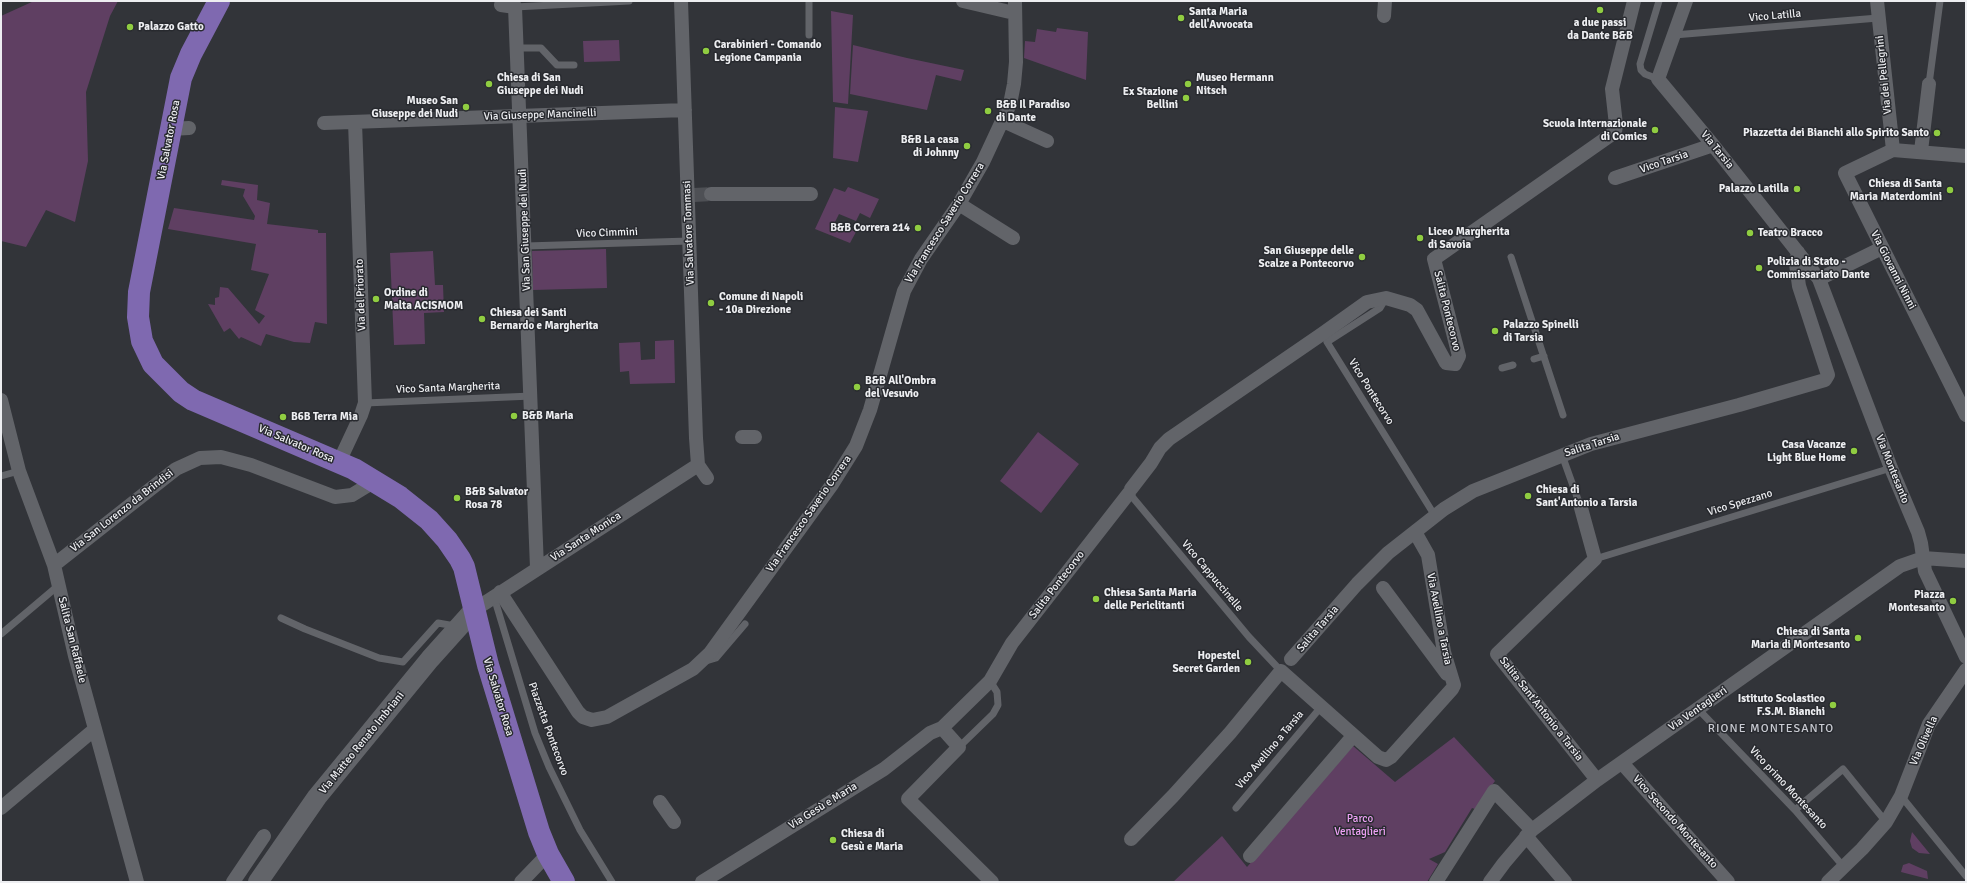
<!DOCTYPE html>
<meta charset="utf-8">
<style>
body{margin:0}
#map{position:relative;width:1967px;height:883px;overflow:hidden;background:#323439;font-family:Signika,sans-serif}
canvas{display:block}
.frame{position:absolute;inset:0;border:2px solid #edeef1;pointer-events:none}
</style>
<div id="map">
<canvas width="1967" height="883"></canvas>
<div class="frame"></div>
</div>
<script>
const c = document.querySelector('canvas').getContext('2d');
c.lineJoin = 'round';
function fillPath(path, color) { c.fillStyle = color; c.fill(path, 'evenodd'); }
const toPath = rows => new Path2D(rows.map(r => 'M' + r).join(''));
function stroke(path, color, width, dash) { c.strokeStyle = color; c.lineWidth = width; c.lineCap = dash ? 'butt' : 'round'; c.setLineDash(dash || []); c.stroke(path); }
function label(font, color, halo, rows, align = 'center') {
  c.font = font + ' Signika,sans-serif'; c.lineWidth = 3; c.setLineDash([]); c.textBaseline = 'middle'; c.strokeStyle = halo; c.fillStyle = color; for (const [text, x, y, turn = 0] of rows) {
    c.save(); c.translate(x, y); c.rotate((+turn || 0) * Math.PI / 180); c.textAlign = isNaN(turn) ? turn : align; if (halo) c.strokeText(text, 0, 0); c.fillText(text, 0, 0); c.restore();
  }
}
fillPath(toPath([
 [34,1,118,1,110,16,86,92,88,161,75,222,46,210,26,247,1,241,1,16],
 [831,11,853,15,848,104,833,102],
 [1057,28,1088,32,1086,80,1024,58,1025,41,1035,42,1037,29,1056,32],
 [619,40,620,61,584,62,583,41],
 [853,45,907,58,964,70,961,81,936,75,927,110,850,94],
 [835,107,868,111,858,162,833,158],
 [222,180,258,185,257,200,270,203,267,224,318,230,318,233,326,233,327,324,315,322,310,343,294,342,266,334,261,346,241,337,239,339,230,328,224,332,208,304,215,305,215,298,219,297,220,287,228,288,259,324,265,316,255,310,269,274,251,270,256,244,168,229,174,208,254,220,255,216,243,196,245,189,221,185],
 [848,187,879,199,870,218,860,213,856,221,839,214,835,222,856,232,850,243,815,229,834,188,845,192],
 [606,249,607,288,533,290,532,251],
 [433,251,435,285,443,285,444,312,424,313,425,344,394,345,390,253],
 [674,340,675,383,630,384,629,371,620,372,619,343,640,342,641,360,655,359,655,341],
 [1038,432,1079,464,1041,513,1000,481],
 [1454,737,1495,781,1475,809,1472,808,1445,852,1429,859,1438,864,1427,882,1173,882,1222,836,1247,867,1353,746,1395,782],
 [1912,832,1930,854,1919,853,1912,848,1910,841],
 [1909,863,1927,871,1928,879,1901,872,1903,865]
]), '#5f3f62');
stroke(toPath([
 [694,195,711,194]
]), '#4e5055', 14, [14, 7]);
stroke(toPath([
 [809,1,809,35],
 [515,7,629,1],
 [1674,35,1878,18],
 [517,48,541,48,557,65,574,65],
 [1658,79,1645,74,1641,70,1640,64,1659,1],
 [1929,84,1940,1],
 [526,246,689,241],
 [1511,257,1563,415],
 [1386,298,1380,308,1327,342,1435,516],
 [1534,359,1544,356],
 [1502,368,1513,365],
 [365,403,532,396],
 [1562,455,1581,508],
 [1,476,19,471],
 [1129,493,1249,637,1281,671],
 [1595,559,1891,468],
 [494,597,535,733,549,767,580,830,612,882],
 [281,618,305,629,379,658,403,662,438,623,455,626],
 [1,634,59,585],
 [706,661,716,658,745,624],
 [1698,709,1795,810,1843,866],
 [959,747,993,714,998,705,997,692,990,681],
 [1901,796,1966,876],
 [1236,808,1321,707],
 [1795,810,1843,769,1886,822]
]), '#626469', 7);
stroke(toPath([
 [502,1,501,5,515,7,537,568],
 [681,1,696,438,698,465,707,478],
 [963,1,1014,13],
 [1686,1,1658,79,1713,145,1819,279,1891,468,1918,532,1921,543,1925,571,1966,657],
 [1877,1,1893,150],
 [1384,16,1385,1],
 [1003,121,1047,141],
 [324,123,685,110],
 [171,129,189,128],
 [1921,151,1929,84],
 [1966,156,1893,150,1845,173,1966,415],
 [1615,178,1713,145],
 [711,194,811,194],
 [959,204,1013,238],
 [1819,279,1882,248],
 [1,400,19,471,54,565,75,656,137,882],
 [742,437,755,437],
 [339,462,361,415,365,403,355,122],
 [1131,489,1151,463,1160,448,1169,439,1322,334,1367,302,1386,298,1410,305,1417,310,1446,363,1455,364,1459,356,1434,259,1615,132,1616,125,1612,89,1634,1],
 [1581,508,1595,559,1497,654,1597,780],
 [54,565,176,469,200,458,221,457,251,465,335,497,352,495,375,481],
 [1383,588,1447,674],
 [500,592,578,712,583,717,592,720,607,717,693,669,710,653,831,486,856,446,870,410,904,291,921,259,959,204,983,162,1010,104,1014,84,1016,62,1015,1],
 [474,610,698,465],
 [1291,659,1357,584,1388,553,1444,509,1473,491,1591,444,1739,405,1825,380,1828,375,1799,286,1796,264,1798,252],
 [942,728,959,747,908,799,992,882],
 [1622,763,1728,882],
 [660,802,674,822],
 [1,808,95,729],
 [1526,836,1565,882],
 [1131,839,1173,796,1230,733,1281,671,1378,757,1386,760,1391,757,1452,689,1454,685,1444,652,1428,555,1415,532],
 [1250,856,1353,736],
 [233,882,264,836],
 [521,882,548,854],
 [702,882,884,769,930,733,942,728,990,681,1012,643,1129,493],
 [1436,882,1494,791,1532,830],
 [1490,882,1504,863,1532,830,1597,780,1900,566,1923,558,1966,561],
 [1828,882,1862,849,1886,822,1901,796,1929,724,1966,670]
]), '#626469', 14);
stroke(toPath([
 [258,882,317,797,430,659,474,610]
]), '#626469', 20);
stroke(toPath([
 [219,1,191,54,181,78,139,292,138,317,142,341,153,364,181,392,193,400,354,469,400,497,429,520,447,540,460,559,464,567,488,665,539,832,548,854,564,882]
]), '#7f69b0', 22);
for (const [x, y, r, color] of [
 [1600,10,4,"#90cd41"],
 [1181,18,4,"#90cd41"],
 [130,27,4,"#90cd41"],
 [706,51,4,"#90cd41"],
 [489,84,4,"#90cd41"],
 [1188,84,4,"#90cd41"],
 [1186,98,4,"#90cd41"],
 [466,107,4,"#90cd41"],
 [988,111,4,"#90cd41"],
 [1655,130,4,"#90cd41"],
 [1937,133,4,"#90cd41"],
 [967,146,4,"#90cd41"],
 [1797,189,4,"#90cd41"],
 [1950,190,4,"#90cd41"],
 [918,228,4,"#90cd41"],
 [1750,233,4,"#90cd41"],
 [1420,238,4,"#90cd41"],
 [1362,257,4,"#90cd41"],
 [1759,268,4,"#90cd41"],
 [376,299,4,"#90cd41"],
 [711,303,4,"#90cd41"],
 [482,319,4,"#90cd41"],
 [1495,331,4,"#90cd41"],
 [857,387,4,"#90cd41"],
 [514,416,4,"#90cd41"],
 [283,417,4,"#90cd41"],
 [1854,451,4,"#90cd41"],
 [1528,496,4,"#90cd41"],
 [457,498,4,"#90cd41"],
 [1096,599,4,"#90cd41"],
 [1953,601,4,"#90cd41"],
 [1858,638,4,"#90cd41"],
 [1248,662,4,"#90cd41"],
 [1833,705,4,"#90cd41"],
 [833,840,4,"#90cd41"]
]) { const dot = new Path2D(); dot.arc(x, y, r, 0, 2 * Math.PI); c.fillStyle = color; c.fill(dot); stroke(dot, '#282a2f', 1.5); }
label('bold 11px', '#edeef1', '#282a2f', [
 ["Santa Maria",1189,12],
 ["dell'Avvocata",1189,25],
 ["a due passi",1600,23,"center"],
 ["da Dante B&B",1600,36,"center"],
 ["Palazzo Gatto",138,27],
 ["Carabinieri - Comando",714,45],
 ["Legione Campania",714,58],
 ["Chiesa di San",497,78],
 ["Giuseppe dei Nudi",497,91],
 ["Museo Hermann",1196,78],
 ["Nitsch",1196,91],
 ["Ex Stazione",1178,92,"right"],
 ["Bellini",1178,105,"right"],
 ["Museo San",458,101,"right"],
 ["Giuseppe dei Nudi",458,114,"right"],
 ["B&B Il Paradiso",996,105],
 ["di Dante",996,118],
 ["Scuola Internazionale",1647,124,"right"],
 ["di Comics",1647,137,"right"],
 ["Piazzetta dei Bianchi allo Spirito Santo",1929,133,"right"],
 ["B&B La casa",959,140,"right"],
 ["di Johnny",959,153,"right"],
 ["Chiesa di Santa",1942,184,"right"],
 ["Maria Materdomini",1942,197,"right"],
 ["Palazzo Latilla",1789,189,"right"],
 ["B&B Correra 214",910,228,"right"],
 ["Liceo Margherita",1428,232],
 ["di Savoia",1428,245],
 ["Teatro Bracco",1758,233],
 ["San Giuseppe delle",1354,251,"right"],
 ["Scalze a Pontecorvo",1354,264,"right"],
 ["Polizia di Stato -",1767,262],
 ["Commissariato Dante",1767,275],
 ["Ordine di",384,293],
 ["Malta ACISMOM",384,306],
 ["Comune di Napoli",719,297],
 ["- 10a Direzione",719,310],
 ["Chiesa dei Santi",490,313],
 ["Bernardo e Margherita",490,326],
 ["Palazzo Spinelli",1503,325],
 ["di Tarsia",1503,338],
 ["B&B All'Ombra",865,381],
 ["del Vesuvio",865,394],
 ["B&B Maria",522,416],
 ["B6B Terra Mia",291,417],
 ["Casa Vacanze",1846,445,"right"],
 ["Light Blue Home",1846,458,"right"],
 ["Chiesa di",1536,490],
 ["Sant'Antonio a Tarsia",1536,503],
 ["B&B Salvator",465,492],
 ["Rosa 78",465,505],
 ["Chiesa Santa Maria",1104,593],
 ["delle Periclitanti",1104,606],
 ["Piazza",1945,595,"right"],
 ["Montesanto",1945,608,"right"],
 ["Chiesa di Santa",1850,632,"right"],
 ["Maria di Montesanto",1850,645,"right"],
 ["Hopestel",1240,656,"right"],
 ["Secret Garden",1240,669,"right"],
 ["Istituto Scolastico",1825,699,"right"],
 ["F.S.M. Bianchi",1825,712,"right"],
 ["Chiesa di",841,834],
 ["Gesù e Maria",841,847]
], 'left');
label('11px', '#edeef1', '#282a2f', [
 ["Vico Latilla",1775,16,-5],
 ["Via dei Pellegrini",1884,75,-96],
 ["Via Giuseppe Mancinelli",540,115,-2],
 ["Via Salvator Rosa",169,140,-79],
 ["Via Tarsia",1717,150,51],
 ["Vico Tarsia",1664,162,-19],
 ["Via Francesco Saverio Correra",945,223,-58],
 ["Via San Giuseppe dei Nudi",525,230,-92],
 ["Vico Cimmini",607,233,-2],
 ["Via Salvatore Tommasi",689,233,-92],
 ["Via Giovanni Ninni",1893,270,63],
 ["Via del Priorato",361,295,-92],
 ["Salita Pontecorvo",1447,311,76],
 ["Vico Santa Margherita",448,388,-2],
 ["Vico Pontecorvo",1371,392,58],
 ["Via Salvator Rosa",296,444,23],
 ["Salita Tarsia",1592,445,-18],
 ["Via Montesanto",1892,469,68],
 ["Vico Spezzano",1740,503,-17],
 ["Via San Lorenzo da Brindisi",122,511,-38],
 ["Via Francesco Saverio Correra",809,514,-55],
 ["Via Santa Monica",586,537,-33],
 ["Vico Cappuccinelle",1212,576,50],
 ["Salita Pontecorvo",1057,585,-52],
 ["Via Avellino a Tarsia",1439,619,79],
 ["Salita Tarsia",1318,629,-49],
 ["Salita San Raffaele",72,640,76],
 ["Via Salvator Rosa",498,697,73],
 ["Salita Sant'Antonio a Tarsia",1541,709,52],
 ["Via Ventaglieri",1698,709,-35],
 ["Piazzetta Pontecorvo",548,729,70],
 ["Via Olivella",1924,741,-66],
 ["Via Matteo Renato Imbriani",362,743,-51],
 ["Vico Avellino a Tarsia",1270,750,-50],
 ["Vico primo Montesanto",1788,788,47],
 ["Via Gesù e Maria",823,806,-32],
 ["Vico Secondo Montesanto",1675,822,48]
]);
label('11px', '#efa2f6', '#282a2f', [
 ["Parco",1360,819],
 ["Ventaglieri",1360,832]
]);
c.letterSpacing = '1px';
label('12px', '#caccd3', '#282a2f', [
 ["RIONE MONTESANTO",1771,729]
]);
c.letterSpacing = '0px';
</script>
